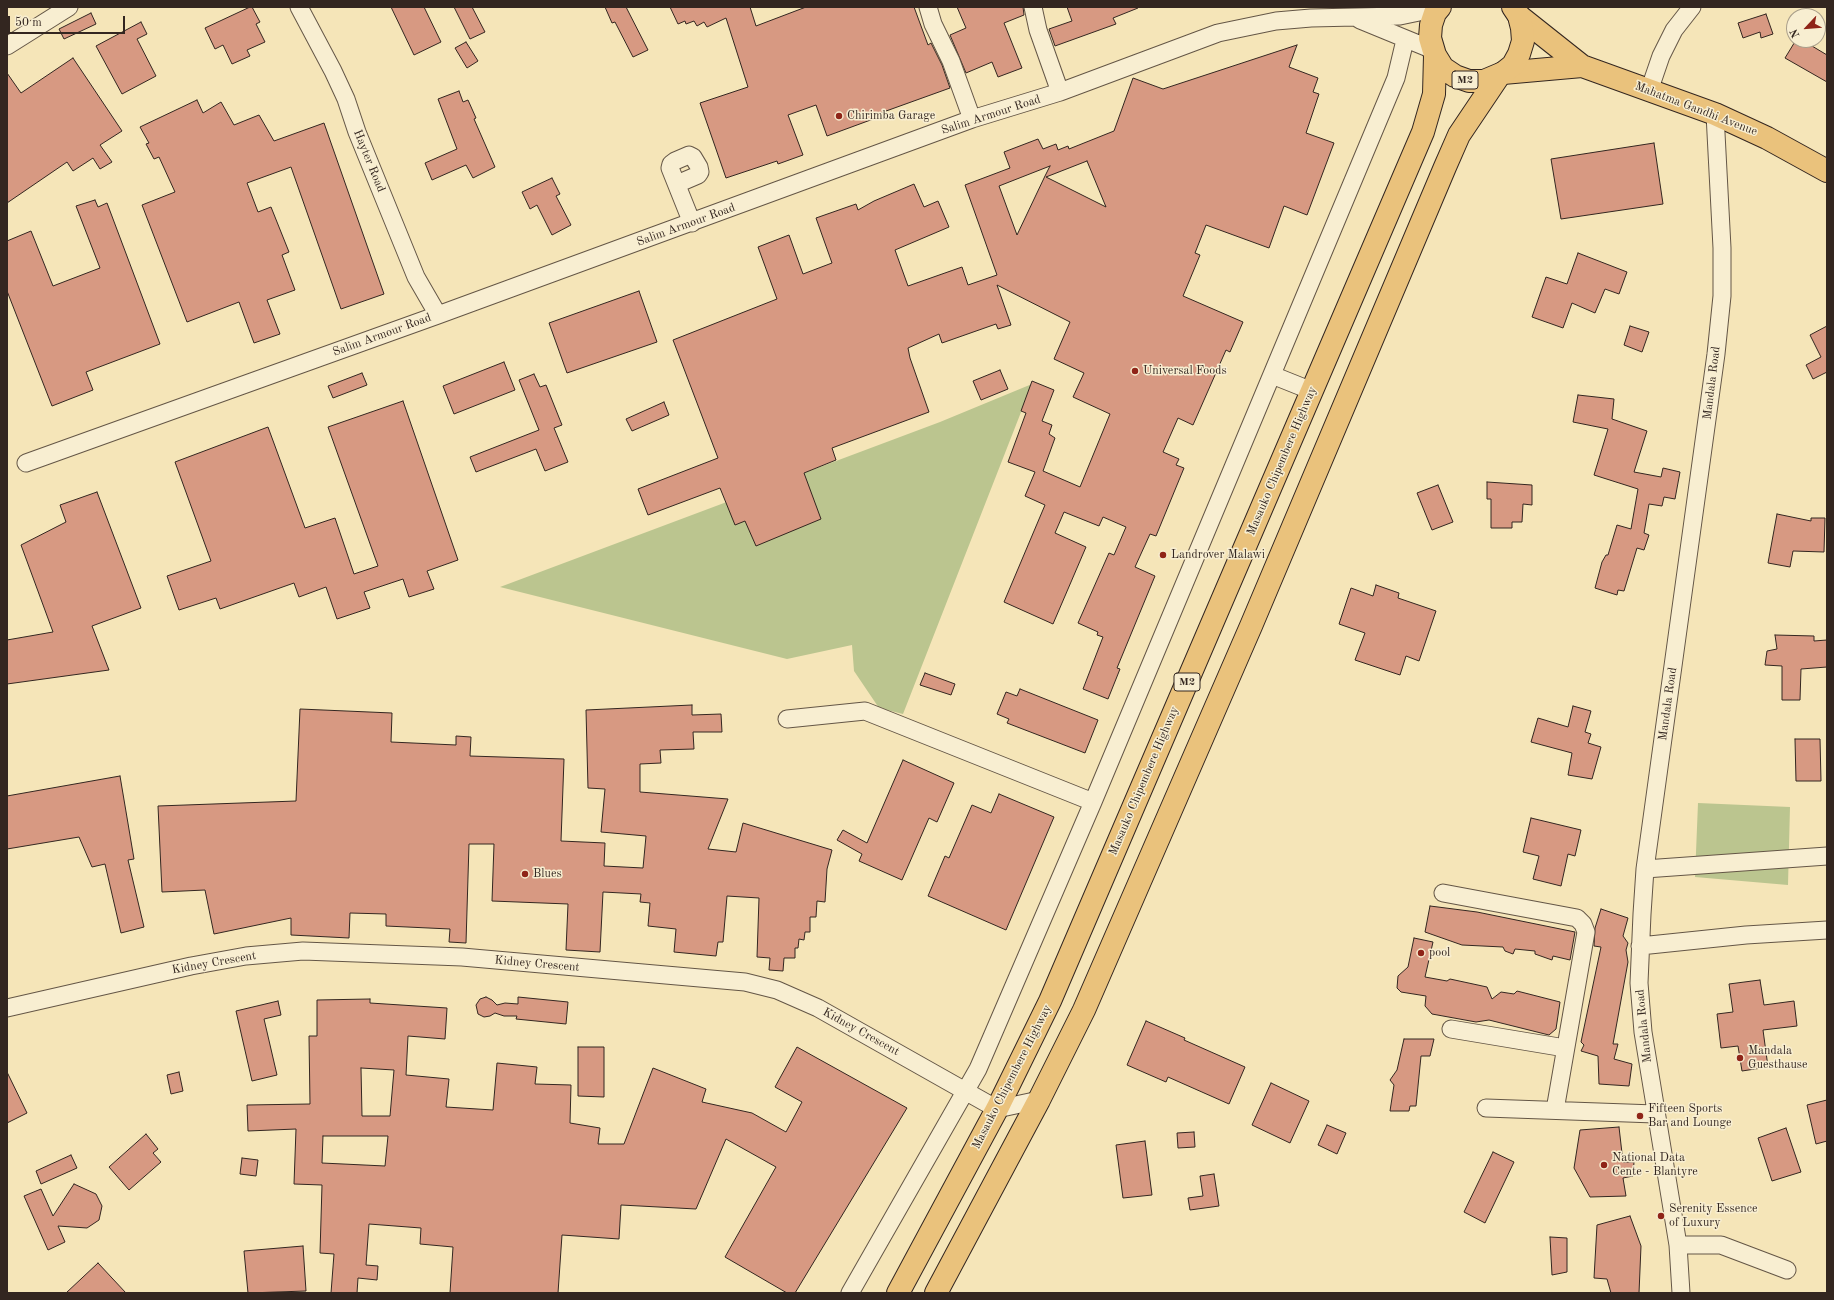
<!DOCTYPE html>
<style>
body{margin:0}
#map{position:relative;width:1834px;height:1300px;overflow:hidden;background:#f5e5b8;font-family:"Old Standard TT",serif}
canvas{display:block}
.frame{position:absolute;inset:0;border:8px solid #332620;pointer-events:none}
.north{position:absolute;left:1786px;top:8px;width:40px;height:40px;box-sizing:border-box;background:#f8eed1;border:1px solid #a99e8a;border-radius:50%;rotate:244deg;font-size:11px;font-weight:700;line-height:16px;text-align:center;color:#332620}
.north::after{content:'';display:block;margin:auto;width:14px;height:18px;background:#8f2418;clip-path:polygon(50% 0,100% 100%,50% 72%,0 100%)}
.scale{position:absolute;left:8px;top:16px;width:117px;height:18px;box-sizing:border-box;border:2px solid #332620;border-top:0;padding-left:5px;font-size:12px;line-height:14px;white-space:nowrap;color:#332620;-webkit-text-stroke:3px #f8eed1;paint-order:stroke}
</style>
<div id="map">
<canvas width="1834" height="1300"></canvas>
<div class="frame"></div>
<div class="north">N</div>
<div class="scale">50 m</div>
</div>
<script>
const c = document.querySelector('canvas').getContext('2d');
c.lineJoin = 'round';
function fillPath(path, color) { c.fillStyle = color; c.fill(path, 'evenodd'); }
const toPath = rows => new Path2D(rows.map(r => 'M' + r).join(''));
function stroke(path, color, width, dash) { c.strokeStyle = color; c.lineWidth = width; c.lineCap = dash ? 'butt' : 'round'; c.setLineDash(dash || []); c.stroke(path); }
function label(font, color, halo, rows, align = 'center') {
  c.font = font + ' "Old Standard TT",serif'; c.lineWidth = 3; c.setLineDash([]); c.textBaseline = 'middle'; c.strokeStyle = halo; c.fillStyle = color; for (const [text, x, y, turn = 0] of rows) {
    c.save(); c.translate(x, y); c.rotate((+turn || 0) * Math.PI / 180); c.textAlign = isNaN(turn) ? turn : align; if (halo) c.strokeText(text, 0, 0); c.fillText(text, 0, 0); c.restore();
  }
}
fillPath(toPath([
 [1032,384,903,714,879,708,854,671,852,645,787,659,500,587,940,422],
 [1698,803,1790,807,1788,885,1695,877]
]), '#bbc58f');
const building = toPath([
 [250,7,252,7,260,22,256,24,265,42,247,50,250,56,232,64,223,45,215,49,205,28,250,7],
 [391,7,424,7,441,42,414,55,391,7],
 [454,7,472,7,485,32,470,39,454,7],
 [605,7,626,7,648,50,633,57,615,22,612,23,605,7],
 [670,7,750,7,756,26,806,7,914,7,928,45,931,43,942,65,950,88,875,115,876,118,827,136,816,105,788,115,803,155,778,164,777,161,726,178,700,103,748,87,726,18,707,27,704,22,697,26,694,21,686,24,685,21,678,24,670,7],
 [957,7,1023,7,1024,15,1004,23,1022,68,998,77,992,62,966,73,950,35,966,28,957,7],
 [1067,7,1138,7,1138,8,1113,18,1116,24,1055,46,1049,29,1072,21,1067,7],
 [91,13,96,24,64,39,59,29,91,13],
 [1766,14,1773,34,1761,38,1760,32,1743,38,1738,23,1766,14],
 [141,22,147,34,137,39,156,76,122,94,96,46,141,22],
 [1796,40,1802,40,1827,55,1827,82,1785,58,1796,40],
 [466,42,478,61,467,68,455,48,466,42],
 [1297,45,1289,67,1318,78,1313,92,1319,94,1306,133,1334,143,1307,215,1284,206,1269,248,1206,225,1195,253,1200,255,1183,296,1243,322,1230,352,1226,350,1193,425,1178,418,1163,452,1179,459,1176,465,1184,468,1156,536,1150,534,1135,567,1155,576,1117,668,1120,669,1108,699,1083,689,1103,637,1097,635,1098,632,1078,623,1109,553,1114,555,1126,527,1103,517,1099,526,1064,512,1055,533,1086,547,1053,624,1004,602,1045,505,1025,496,1035,472,1008,462,1026,413,1021,411,1032,381,1054,390,1042,421,1052,425,1049,434,1055,438,1043,471,1080,487,1110,414,1073,397,1084,373,1054,359,1070,322,997,285,1011,325,998,329,996,324,942,343,939,334,908,348,910,358,929,412,832,448,836,460,804,473,821,519,756,546,745,521,735,525,720,488,648,515,638,489,718,458,673,340,777,299,758,247,789,235,803,274,832,263,816,218,856,204,858,210,874,201,914,184,924,207,938,201,949,227,895,250,908,286,962,267,968,285,997,275,965,185,1010,168,1004,152,1038,139,1043,149,1056,144,1058,150,1068,146,1069,149,1114,131,1133,78,1163,89,1297,45],
 [1087,161,1106,207,1046,177,1087,161],
 [1050,166,1045,176,1017,235,999,186,1050,166],
 [73,58,122,131,100,145,112,162,100,169,93,158,73,171,67,162,7,203,7,73,21,93,73,58],
 [459,91,463,102,468,100,476,118,474,119,495,167,473,178,466,165,432,180,425,163,457,149,438,99,459,91],
 [197,100,203,113,221,102,234,125,259,115,274,141,324,123,384,294,341,309,291,167,247,183,258,212,271,207,289,252,282,255,295,290,267,300,280,334,254,343,239,302,187,322,142,205,175,192,159,157,154,159,146,144,149,143,140,127,197,100],
 [1654,143,1663,204,1561,219,1551,159,1654,143],
 [552,178,560,194,556,196,571,225,552,235,537,205,530,209,522,192,552,178],
 [95,200,98,207,107,203,160,344,86,372,93,390,52,406,7,291,7,241,31,231,53,286,100,268,76,206,95,200],
 [1578,253,1627,272,1619,294,1605,289,1595,313,1572,303,1563,328,1532,317,1546,277,1567,284,1578,253],
 [639,291,657,342,567,373,549,323,639,291],
 [1630,326,1649,332,1642,352,1624,345,1630,326],
 [1827,326,1827,372,1813,379,1806,365,1821,357,1810,335,1827,326],
 [504,362,515,390,454,414,443,386,504,362],
 [1000,370,1008,389,981,400,973,381,1000,370],
 [362,373,367,385,333,398,328,386,362,373],
 [534,374,540,387,546,385,562,425,554,428,568,462,545,471,536,449,476,472,470,457,539,430,519,380,534,374],
 [1578,395,1614,399,1612,419,1647,431,1634,472,1661,477,1663,468,1680,472,1675,499,1664,497,1662,506,1649,504,1644,533,1649,535,1644,550,1637,548,1624,591,1618,590,1617,595,1595,588,1602,562,1606,555,1608,555,1617,525,1631,529,1638,489,1594,475,1608,429,1573,422,1578,395],
 [403,401,458,560,427,571,434,589,409,597,403,579,364,592,370,608,337,619,326,587,299,597,294,583,220,609,216,598,179,610,167,576,211,561,175,462,268,427,305,528,335,518,354,574,378,566,328,427,403,401],
 [664,402,669,415,632,431,626,419,664,402],
 [1487,482,1532,485,1532,505,1523,504,1522,522,1512,522,1512,528,1491,528,1491,499,1487,499,1487,482],
 [1438,485,1453,522,1432,530,1417,493,1438,485],
 [97,492,141,608,92,626,109,670,7,684,7,640,53,632,21,545,66,522,60,505,97,492],
 [1777,514,1811,521,1811,518,1825,518,1824,552,1793,551,1790,567,1768,563,1777,514],
 [1376,585,1399,593,1398,598,1436,611,1419,661,1406,656,1400,675,1355,660,1365,633,1339,624,1351,588,1373,596,1376,585],
 [1775,635,1814,636,1814,641,1827,640,1827,667,1801,669,1800,700,1782,700,1782,666,1765,665,1767,651,1777,649,1775,635],
 [925,673,955,684,951,695,920,685,925,673],
 [1020,689,1098,720,1085,753,1007,723,1009,719,997,714,1006,692,1017,696,1020,689],
 [692,705,692,715,721,714,722,732,693,732,694,749,660,750,661,763,640,764,640,792,728,799,708,849,736,852,743,823,832,850,827,869,825,902,817,901,816,917,810,917,810,932,805,932,804,940,799,939,798,948,795,948,795,958,784,958,783,971,769,970,770,958,757,957,759,898,727,896,723,942,718,942,716,956,674,952,676,929,648,926,650,903,640,902,641,894,603,892,600,952,566,950,568,904,492,901,494,844,469,844,466,943,449,942,450,929,386,926,386,914,350,913,349,938,291,935,291,918,214,934,205,890,162,892,158,806,296,801,300,709,392,713,391,742,456,745,456,736,471,737,470,756,564,759,561,841,605,843,604,866,643,868,646,836,601,832,605,789,588,788,586,710,692,705],
 [1573,706,1591,711,1585,732,1591,734,1588,743,1601,747,1592,779,1568,775,1572,753,1531,742,1538,718,1568,727,1573,706],
 [1795,739,1820,739,1821,781,1796,781,1795,739],
 [903,760,954,783,937,822,929,818,902,880,859,861,862,854,837,840,843,830,867,843,903,760],
 [120,776,134,859,128,860,144,927,121,933,105,864,92,867,79,837,7,849,7,796,120,776],
 [999,794,1054,817,1006,930,928,896,945,856,949,858,972,805,991,813,999,794],
 [1531,818,1581,830,1575,856,1568,854,1561,886,1533,879,1539,856,1523,852,1531,818],
 [1430,906,1477,912,1575,932,1570,960,1553,956,1552,960,1535,954,1535,951,1515,949,1513,954,1505,951,1503,947,1462,945,1425,932,1430,906],
 [1601,909,1628,918,1623,936,1628,943,1626,950,1628,962,1613,1044,1618,1044,1614,1059,1632,1064,1629,1086,1599,1084,1598,1056,1581,1051,1584,1045,1581,1042,1601,947,1594,946,1595,928,1601,909],
 [1414,938,1433,942,1425,977,1447,981,1450,979,1487,987,1492,999,1501,992,1514,994,1517,991,1560,1002,1556,1029,1549,1035,1489,1020,1476,1022,1432,1014,1425,1006,1426,996,1401,992,1397,988,1398,976,1408,967,1414,938],
 [1760,980,1764,1005,1794,1001,1797,1026,1763,1030,1768,1067,1742,1071,1738,1046,1721,1048,1717,1014,1733,1012,1729,984,1760,980],
 [486,997,492,1000,497,1005,505,1003,518,1004,518,997,568,1002,566,1024,516,1019,517,1016,504,1016,495,1013,490,1016,484,1017,478,1014,476,1005,480,999,486,997],
 [370,999,370,1003,447,1008,445,1039,408,1036,406,1075,449,1079,446,1107,493,1110,497,1063,537,1067,535,1084,571,1085,570,1123,600,1128,598,1144,624,1144,653,1068,706,1089,702,1102,752,1113,786,1132,802,1102,775,1087,797,1047,907,1108,795,1293,787,1293,725,1257,776,1167,726,1139,696,1209,621,1205,619,1239,562,1235,558,1293,450,1293,453,1247,420,1244,421,1228,369,1224,366,1265,378,1266,377,1280,358,1278,357,1293,331,1293,334,1254,320,1253,322,1185,294,1184,296,1129,248,1131,247,1105,310,1104,309,1036,317,1036,317,1000,370,999],
 [361,1068,394,1070,390,1116,362,1116,361,1068],
 [323,1136,388,1136,385,1166,322,1163,323,1136],
 [278,1001,281,1015,264,1019,277,1075,252,1081,236,1011,278,1001],
 [1146,1021,1185,1038,1184,1040,1245,1067,1229,1104,1168,1077,1166,1082,1127,1065,1146,1021],
 [1404,1039,1434,1039,1430,1056,1421,1056,1416,1106,1410,1106,1409,1111,1390,1111,1394,1085,1390,1080,1397,1070,1404,1039],
 [578,1047,604,1047,604,1097,578,1096,578,1047],
 [7,1072,27,1113,7,1123,7,1072],
 [179,1072,183,1091,171,1094,167,1075,179,1072],
 [1271,1083,1309,1101,1290,1143,1252,1125,1271,1083],
 [1827,1100,1827,1141,1816,1144,1807,1105,1827,1100],
 [1327,1125,1346,1133,1337,1154,1318,1145,1327,1125],
 [1619,1127,1623,1162,1634,1162,1633,1176,1623,1178,1626,1196,1590,1197,1574,1168,1580,1130,1619,1127],
 [1786,1128,1801,1172,1772,1181,1758,1138,1786,1128],
 [1194,1132,1195,1147,1178,1148,1177,1133,1194,1132],
 [146,1134,158,1149,153,1153,161,1162,129,1190,109,1167,146,1134],
 [1145,1141,1152,1195,1123,1198,1116,1145,1145,1141],
 [1493,1152,1514,1162,1485,1223,1464,1212,1493,1152],
 [71,1155,77,1168,41,1184,36,1171,71,1155],
 [242,1158,258,1160,256,1176,240,1174,242,1158],
 [1214,1174,1219,1206,1190,1210,1188,1198,1203,1196,1200,1176,1214,1174],
 [74,1184,96,1194,102,1206,99,1220,87,1228,58,1226,65,1242,48,1250,24,1196,41,1189,53,1216,74,1184],
 [1630,1216,1641,1246,1639,1293,1611,1293,1607,1279,1594,1278,1597,1225,1630,1216],
 [1550,1237,1567,1238,1567,1272,1552,1275,1550,1237],
 [303,1246,306,1291,248,1293,244,1251,303,1246],
 [98,1263,126,1293,66,1293,98,1263]
]);
fillPath(building, '#d79982');
stroke(building, '#332620', 1);
const minor = toPath([
 [299,7,333,71,346,99,357,132,416,277,438,315],
 [928,7,933,24,951,61,972,119],
 [1033,7,1038,30,1060,92],
 [1360,20,1433,50],
 [7,46,69,7],
 [1649,91,1661,56,1674,30,1692,7],
 [677,184,698,175,700,172,699,167,693,157,689,155,675,161,671,164,670,168,692,223],
 [1272,375,1312,391],
 [26,463,438,315,972,119,1060,92,1218,33,1276,21,1311,18,1400,16,1424,11,1433,7],
 [787,719,865,711,1093,802],
 [1645,869,1827,856],
 [1443,893,1577,918,1583,924,1586,932,1555,1110],
 [1640,946,1746,935,1827,930],
 [7,1008,191,966,246,956,303,951,462,957,745,982,777,990,818,1008,997,1109,1039,1100],
 [1451,1029,1565,1048],
 [1486,1108,1655,1114],
 [1678,1245,1721,1245,1787,1270],
 [850,1293,978,1069,1093,802,1396,78,1405,40],
 [1681,1293,1678,1245,1643,1032,1639,983,1642,914,1645,869,1716,354,1722,296,1722,248,1715,114]
]);
const major = toPath([
 [1519,16,1582,66,1715,114,1767,138,1827,171],
 [1503,73,1582,66]
]);
const highway = toPath([
 [1440,7,1435,13,1431,25,1430,38,1435,55,1443,68,1455,76,1469,81,1484,81,1503,73,1513,65,1519,54,1523,41,1522,28,1519,16,1513,7],
 [898,1293,997,1109,1050,1001,1423,132,1434,94,1435,55],
 [936,1293,1039,1100,1084,1010,1251,626,1445,167,1459,135,1498,77]
]);
stroke(minor, '#645646', 19);
stroke(major, '#332620', 24);
stroke(highway, '#332620', 24);
stroke(minor, '#f8eed1', 17);
stroke(major, '#eac27c', 22);
stroke(highway, '#eac27c', 22);
for (const [x, y, r, color] of [
 [839,116,4,"#8f2418"],
 [1135,371,4,"#8f2418"],
 [1163,555,4,"#8f2418"],
 [525,874,4,"#8f2418"],
 [1421,953,4,"#8f2418"],
 [1740,1058,4,"#8f2418"],
 [1640,1116,4,"#8f2418"],
 [1604,1165,4,"#8f2418"],
 [1661,1216,4,"#8f2418"]
]) { const dot = new Path2D(); dot.arc(x, y, r, 0, 2 * Math.PI); c.fillStyle = color; c.fill(dot); stroke(dot, '#f8eed1', 1.5); }
for (const [x, y, w] of [
 [1465,80,26],
 [1187,682,26]
]) { const box = new Path2D(); box.roundRect(x - w / 2, y - 9, w, 18, 3); c.fillStyle = '#f8eed1'; c.fill(box); stroke(box, '#332620', 1); }
label('bold 11px', '#332620', null, [
 ["M2",1465,80],
 ["M2",1187,682]
]);
label('12px', '#332620', '#f8eed1', [
 ["Mahatma Gandhi Avenue",1696,109,21],
 ["Salim Armour Road",991,115,-18],
 ["Hayter Road",369,161,68],
 ["Salim Armour Road",686,225,-20],
 ["Salim Armour Road",382,335,-20],
 ["Mandala Road",1712,383,-83],
 ["Masauko Chipembere Highway",1282,461,-67],
 ["Mandala Road",1668,704,-82],
 ["Masauko Chipembere Highway",1144,781,-67],
 ["Kidney Crescent",214,963,-10],
 ["Kidney Crescent",537,964,5],
 ["Mandala Road",1644,1026,-96],
 ["Kidney Crescent",861,1032,29],
 ["Masauko Chipembere Highway",1012,1077,-63]
]);
label('12px', '#332620', '#f8eed1', [
 ["Chirimba Garage",847,116],
 ["Universal Foods",1143,371],
 ["Landrover Malawi",1171,555],
 ["Blues",533,874],
 ["pool",1429,953],
 ["Mandala",1748,1051],
 ["Guesthause",1748,1065],
 ["Fifteen Sports",1648,1109],
 ["Bar and Lounge",1648,1123],
 ["National Data",1612,1158],
 ["Cente - Blantyre",1612,1172],
 ["Serenity Essence",1669,1209],
 ["of Luxury",1669,1223]
], 'left');
</script>
